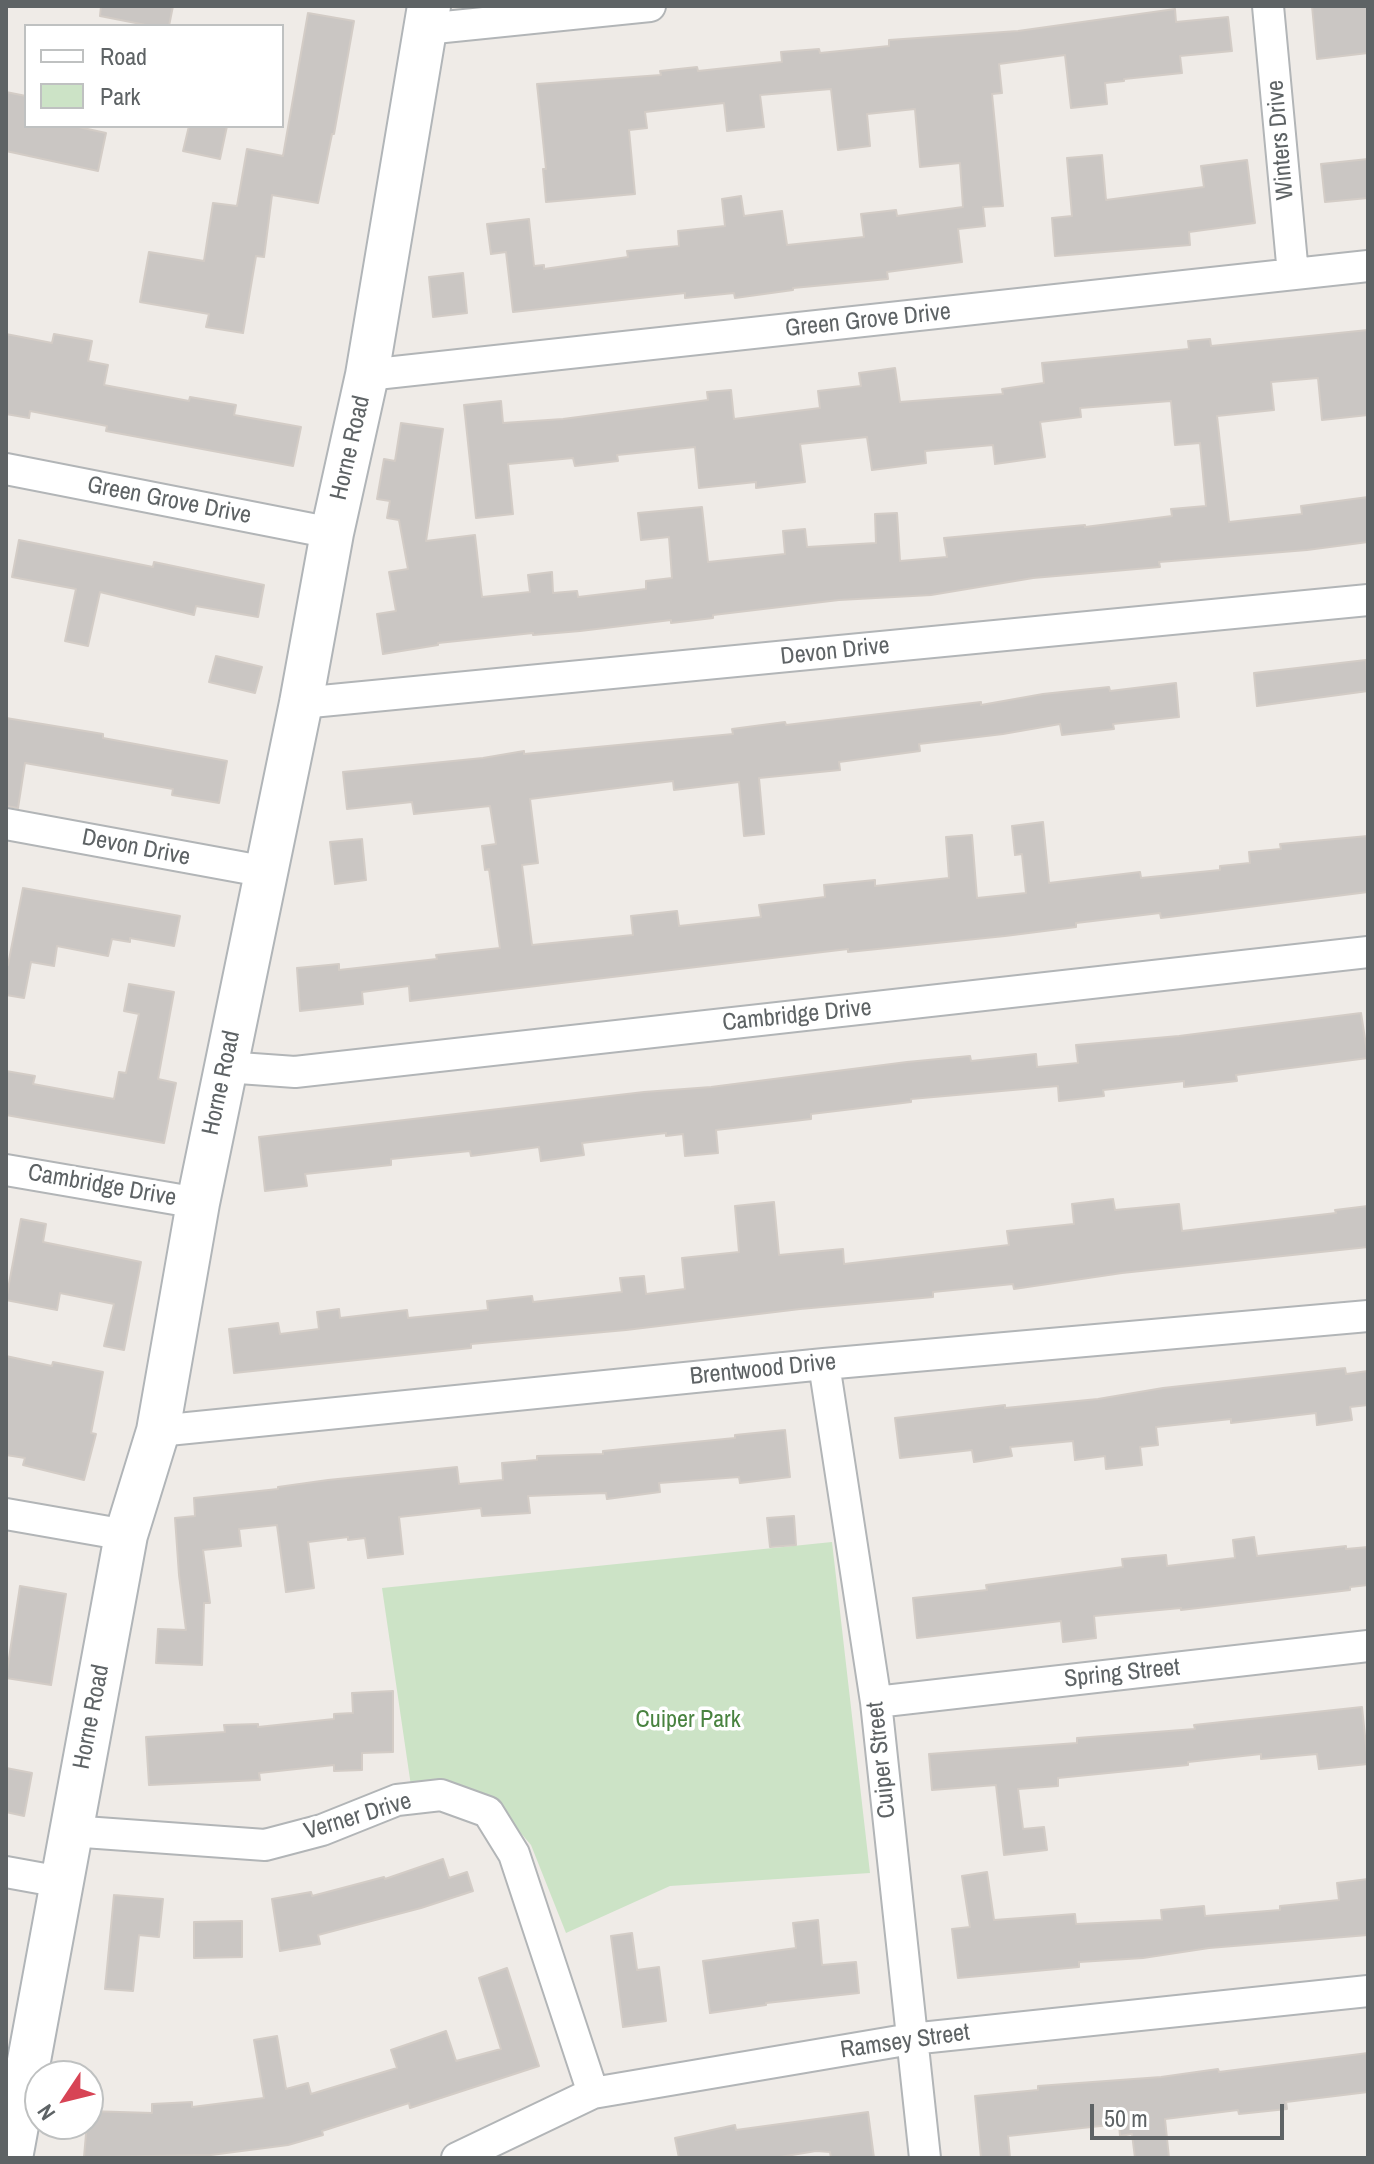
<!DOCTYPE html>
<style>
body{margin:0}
#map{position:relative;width:1374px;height:2164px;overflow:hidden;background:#efebe7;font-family:"Archivo Narrow",sans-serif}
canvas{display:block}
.frame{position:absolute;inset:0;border:8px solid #5e6365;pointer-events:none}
.legend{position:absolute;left:24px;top:24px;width:260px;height:104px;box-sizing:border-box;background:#fff;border:2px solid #bfc1c1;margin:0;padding:10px 14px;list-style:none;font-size:24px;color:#5e6365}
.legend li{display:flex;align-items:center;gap:16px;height:40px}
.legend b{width:40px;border:2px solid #bfc1c1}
.north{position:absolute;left:24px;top:2060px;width:80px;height:80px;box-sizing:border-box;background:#fff;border:2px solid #bfc1c1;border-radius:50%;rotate:235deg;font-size:22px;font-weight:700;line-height:32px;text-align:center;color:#5e6365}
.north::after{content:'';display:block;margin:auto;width:28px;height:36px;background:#d74455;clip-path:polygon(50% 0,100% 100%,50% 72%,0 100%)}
.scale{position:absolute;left:1090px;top:2104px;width:194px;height:36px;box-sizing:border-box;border:4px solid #5e6365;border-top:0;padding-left:10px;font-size:24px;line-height:28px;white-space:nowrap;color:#5e6365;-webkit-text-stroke:6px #fff;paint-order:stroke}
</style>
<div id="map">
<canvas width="1374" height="2164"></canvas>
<div class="frame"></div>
<ul class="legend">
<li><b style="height:10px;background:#fff"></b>Road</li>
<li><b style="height:22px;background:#cce3c6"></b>Park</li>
</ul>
<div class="north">N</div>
<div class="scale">50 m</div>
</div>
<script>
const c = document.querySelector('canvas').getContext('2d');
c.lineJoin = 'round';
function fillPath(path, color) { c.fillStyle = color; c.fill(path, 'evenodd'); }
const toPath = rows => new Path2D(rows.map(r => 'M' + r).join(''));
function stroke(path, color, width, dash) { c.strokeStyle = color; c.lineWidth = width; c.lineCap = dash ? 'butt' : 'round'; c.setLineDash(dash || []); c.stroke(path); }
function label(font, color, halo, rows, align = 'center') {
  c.font = font + ' "Archivo Narrow",sans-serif'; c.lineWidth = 7; c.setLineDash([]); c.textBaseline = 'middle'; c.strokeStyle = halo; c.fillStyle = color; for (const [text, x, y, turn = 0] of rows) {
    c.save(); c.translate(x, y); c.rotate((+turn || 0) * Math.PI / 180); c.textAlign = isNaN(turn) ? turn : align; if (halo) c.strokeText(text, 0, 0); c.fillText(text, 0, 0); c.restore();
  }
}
fillPath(toPath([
 [832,1542,870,1873,670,1886,566,1933,531,1845,507,1817,411,1786,382,1588]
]), '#cce3c6');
const building = toPath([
 [101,6,173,6,169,26,151,26,100,16,101,6],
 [1312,6,1367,6,1368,53,1317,59,1312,6],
 [1175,9,1176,22,1228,17,1232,51,1180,56,1182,73,1124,79,1124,81,1105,83,1107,104,1071,108,1065,55,999,64,1002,93,992,94,1003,206,983,207,985,226,958,229,962,262,887,272,888,279,793,288,793,290,735,298,734,293,685,298,685,293,513,312,506,252,491,254,487,224,529,219,534,266,544,265,544,269,628,257,627,251,679,246,678,231,725,226,722,199,741,196,744,216,782,211,787,245,864,237,861,214,896,210,897,216,963,207,960,163,920,167,915,109,867,114,870,146,838,150,831,89,760,95,764,127,727,131,724,103,645,112,647,128,629,130,635,194,546,202,543,169,546,169,537,84,661,75,660,71,697,67,698,71,782,62,781,52,819,49,820,53,889,46,889,40,1018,31,1175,9],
 [308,13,354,21,334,134,332,134,318,203,272,195,264,257,256,256,243,333,206,327,209,314,140,302,149,252,204,261,213,203,237,206,247,149,283,156,308,13],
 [6,92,26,96,26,126,74,126,106,133,98,171,6,151,6,92],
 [189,126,227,126,220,159,183,151,189,126],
 [1102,155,1106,200,1204,187,1201,166,1247,160,1255,223,1189,232,1190,245,1055,256,1052,218,1072,216,1067,158,1102,155],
 [1368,159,1368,198,1325,202,1321,164,1368,159],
 [463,273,467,313,433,317,429,277,463,273],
 [1368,330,1368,415,1322,420,1318,378,1271,382,1274,410,1217,416,1229,522,1302,514,1301,506,1368,497,1368,542,1307,550,1159,562,1160,567,1033,578,931,595,839,600,713,615,713,618,671,623,671,620,580,631,533,635,533,633,438,643,438,645,383,654,377,614,396,611,389,572,408,569,399,520,387,518,390,501,377,499,384,459,395,461,401,423,443,429,426,541,475,535,482,597,530,592,528,575,552,572,553,593,577,591,578,597,646,589,646,581,672,578,669,537,641,540,638,513,702,507,708,562,785,554,783,531,805,529,807,547,876,543,875,514,897,513,900,561,947,557,944,538,1085,525,1085,527,1172,516,1171,509,1206,506,1200,443,1175,445,1171,401,1080,408,1081,417,1040,422,1045,457,995,464,993,445,925,451,926,463,872,470,867,437,800,444,805,482,756,488,756,482,699,488,695,447,617,455,618,461,575,466,573,458,508,464,513,514,476,518,464,405,501,401,503,423,563,419,708,400,707,392,731,390,734,419,820,408,818,391,861,386,859,373,895,368,900,402,1003,394,1002,389,1044,383,1042,363,1189,349,1188,341,1210,339,1211,346,1368,330],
 [6,334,52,343,54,334,92,341,88,361,108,365,104,385,189,401,190,397,236,405,234,415,301,427,293,466,106,431,107,426,30,411,29,418,6,414,6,334],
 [19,540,153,567,154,562,264,585,258,617,196,606,194,615,100,592,88,646,65,641,76,589,12,577,19,540],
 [216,656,262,667,255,693,209,682,216,656],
 [1366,660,1368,691,1257,706,1254,673,1366,660],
 [1176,683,1179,717,1113,724,1114,729,1079,733,1062,735,1060,724,1003,734,919,744,920,751,839,762,840,770,759,778,764,834,744,836,739,782,674,790,673,781,530,799,538,863,522,865,532,945,633,935,631,916,677,911,679,926,761,917,759,905,825,897,824,885,875,880,875,886,949,878,946,837,972,835,977,898,1026,893,1022,854,1015,855,1012,826,1043,822,1049,883,1140,872,1141,878,1220,870,1220,866,1250,863,1249,852,1281,849,1280,844,1368,836,1368,892,1161,918,1160,913,1076,923,1076,927,1005,936,848,952,848,949,410,1001,409,986,362,992,363,1004,300,1011,297,968,339,964,339,970,437,959,436,955,500,948,489,869,485,870,482,846,496,844,490,806,414,814,412,802,347,809,343,772,483,758,524,751,524,754,733,734,732,729,785,722,786,725,981,702,981,705,1043,694,1109,687,1110,691,1176,683],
 [6,718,103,734,103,738,227,761,219,803,172,795,173,789,25,763,18,808,6,806,6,718],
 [362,839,366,880,335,884,330,842,362,839],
 [23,888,180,916,174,946,130,938,130,942,112,939,108,956,57,946,54,966,31,962,24,998,6,995,6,964,8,965,23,888],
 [129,984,174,992,158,1079,176,1083,164,1143,6,1115,6,1071,35,1076,33,1084,114,1099,119,1072,126,1073,139,1014,124,1011,129,984],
 [1361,1013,1368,1058,1236,1075,1237,1081,1184,1087,1184,1081,1103,1090,1104,1096,1059,1101,1058,1086,911,1099,911,1102,811,1114,811,1119,716,1130,718,1153,685,1156,683,1134,666,1136,666,1133,582,1143,584,1155,541,1161,539,1147,471,1156,470,1151,391,1159,391,1165,305,1174,307,1186,265,1191,259,1137,644,1092,711,1087,907,1062,970,1056,971,1061,1036,1054,1037,1067,1078,1063,1076,1045,1179,1036,1361,1013],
 [1113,1199,1115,1210,1179,1204,1182,1231,1336,1213,1335,1210,1368,1206,1368,1247,1122,1273,1014,1289,1013,1284,933,1292,933,1297,800,1309,626,1330,471,1344,471,1348,234,1373,229,1329,278,1323,280,1334,319,1329,317,1312,339,1309,340,1318,407,1310,408,1318,488,1310,487,1301,532,1296,533,1302,622,1292,620,1278,644,1276,646,1294,685,1289,682,1258,739,1252,735,1206,774,1202,779,1255,843,1249,844,1264,1009,1245,1007,1231,1074,1224,1072,1204,1113,1199],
 [21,1219,46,1224,43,1242,141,1262,124,1350,104,1346,114,1304,60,1293,57,1310,6,1300,21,1219],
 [6,1356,52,1366,53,1362,103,1372,91,1433,96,1434,84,1480,23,1465,25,1458,6,1455,6,1356],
 [1345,1368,1346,1374,1368,1371,1368,1405,1350,1407,1352,1420,1317,1425,1316,1413,1231,1423,1231,1419,1156,1427,1158,1445,1140,1447,1142,1465,1106,1469,1105,1456,1075,1460,1073,1441,1010,1447,1012,1456,974,1462,972,1450,900,1458,895,1418,1005,1405,1005,1408,1098,1399,1163,1388,1345,1368],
 [785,1430,790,1477,740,1483,739,1477,659,1483,660,1492,607,1499,606,1493,528,1496,530,1513,482,1516,481,1508,399,1517,403,1554,368,1558,365,1538,348,1540,348,1537,308,1542,314,1588,286,1592,277,1525,239,1529,241,1546,203,1550,210,1603,204,1603,202,1665,156,1663,158,1629,186,1630,179,1575,175,1518,195,1516,194,1498,278,1489,278,1487,328,1480,457,1467,459,1484,503,1480,502,1463,537,1460,537,1456,603,1454,603,1451,735,1438,735,1435,785,1430],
 [794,1516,796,1545,770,1547,767,1518,794,1516],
 [1254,1537,1257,1556,1346,1546,1346,1549,1368,1547,1368,1585,1350,1587,1350,1590,1181,1610,1181,1608,1094,1616,1096,1638,1063,1642,1061,1621,917,1638,913,1598,987,1590,986,1585,1123,1567,1122,1559,1166,1555,1167,1566,1235,1558,1233,1540,1254,1537],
 [20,1586,66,1594,51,1685,6,1678,20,1586],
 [393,1691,393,1752,362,1753,362,1770,334,1771,334,1765,259,1773,260,1780,149,1785,146,1737,225,1732,224,1725,258,1724,258,1727,334,1719,334,1714,353,1713,352,1693,393,1691],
 [1362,1707,1368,1764,1319,1769,1317,1754,1261,1759,1261,1754,1188,1762,1188,1765,1058,1778,1058,1786,1018,1789,1023,1829,1044,1827,1047,1850,1004,1855,996,1785,932,1790,929,1754,1077,1743,1077,1738,1195,1729,1194,1725,1362,1707],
 [6,1768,32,1773,24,1816,6,1812,6,1768],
 [443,1859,449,1878,467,1872,473,1891,421,1908,318,1935,320,1944,280,1951,272,1899,311,1892,312,1896,384,1877,385,1879,443,1859],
 [987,1872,994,1920,1075,1914,1076,1924,1162,1920,1161,1910,1204,1906,1205,1916,1280,1910,1280,1906,1339,1900,1337,1883,1368,1879,1368,1935,1209,1948,1143,1958,1079,1962,1079,1967,958,1978,952,1929,970,1927,962,1876,987,1872],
 [114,1895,163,1899,159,1937,139,1935,133,1991,105,1989,114,1895],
 [818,1920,822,1965,856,1962,859,1993,766,2003,766,2005,710,2013,703,1961,796,1948,793,1923,818,1920],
 [242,1921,242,1957,194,1958,194,1922,242,1921],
 [632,1933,637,1970,659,1967,666,2021,623,2027,611,1936,632,1933],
 [507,1968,539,2066,410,2108,409,2103,322,2131,323,2135,288,2145,211,2155,84,2157,88,2111,152,2113,152,2104,192,2102,192,2107,264,2098,254,2040,277,2036,286,2089,308,2083,311,2094,397,2068,391,2050,446,2031,456,2061,501,2049,479,1978,507,1968],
 [1368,2053,1368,2092,1286,2102,1287,2109,1239,2114,1238,2110,1165,2119,1169,2158,1135,2158,1132,2134,1120,2136,1119,2124,1008,2136,1010,2158,981,2158,975,2096,1038,2090,1038,2086,1161,2077,1218,2069,1219,2072,1368,2053],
 [868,2112,874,2158,831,2158,830,2152,816,2151,774,2158,679,2158,675,2138,735,2125,736,2130,868,2112]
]);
fillPath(building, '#cac6c3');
stroke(building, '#d3ccc6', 2);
const minor = toPath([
 [1268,6,1293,274],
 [425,29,650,6],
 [367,375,1368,266],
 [6,469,332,533],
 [301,703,1368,600],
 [6,824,267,872],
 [225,1067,295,1072,1368,952],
 [6,1170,198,1203],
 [824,1364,876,1702,925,2158],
 [158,1431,824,1364,1368,1316],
 [6,1514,126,1535],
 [876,1702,1368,1646],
 [70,1831,265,1845,322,1830,397,1800,441,1795,488,1812,514,1854,593,2093],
 [6,1872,61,1882],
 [457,2158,593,2093,911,2039,1368,1991]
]);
const secondary = toPath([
 [11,2158,126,1535,158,1431,198,1203,301,703,332,533,367,375,429,6]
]);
stroke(minor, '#b2b5b7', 34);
stroke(secondary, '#b1b5b8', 46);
stroke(minor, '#fff', 30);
stroke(secondary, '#fff', 42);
label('24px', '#5e6365', '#fff', [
 ["Winters Drive",1281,140,-95],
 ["Green Grove Drive",868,321,-6],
 ["Horne Road",351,448,-77],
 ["Green Grove Drive",169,501,11],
 ["Devon Drive",835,652,-6],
 ["Devon Drive",136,848,11],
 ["Cambridge Drive",797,1016,-6],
 ["Horne Road",222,1083,-78],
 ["Cambridge Drive",102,1186,10],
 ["Brentwood Drive",763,1370,-6],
 ["Spring Street",1122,1674,-6],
 ["Horne Road",92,1717,-79],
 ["Cuiper Street",882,1760,-96],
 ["Verner Drive",358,1817,-17],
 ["Ramsey Street",905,2042,-8]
]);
label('24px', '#498340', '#fff', [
 ["Cuiper Park",688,1721]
]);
</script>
